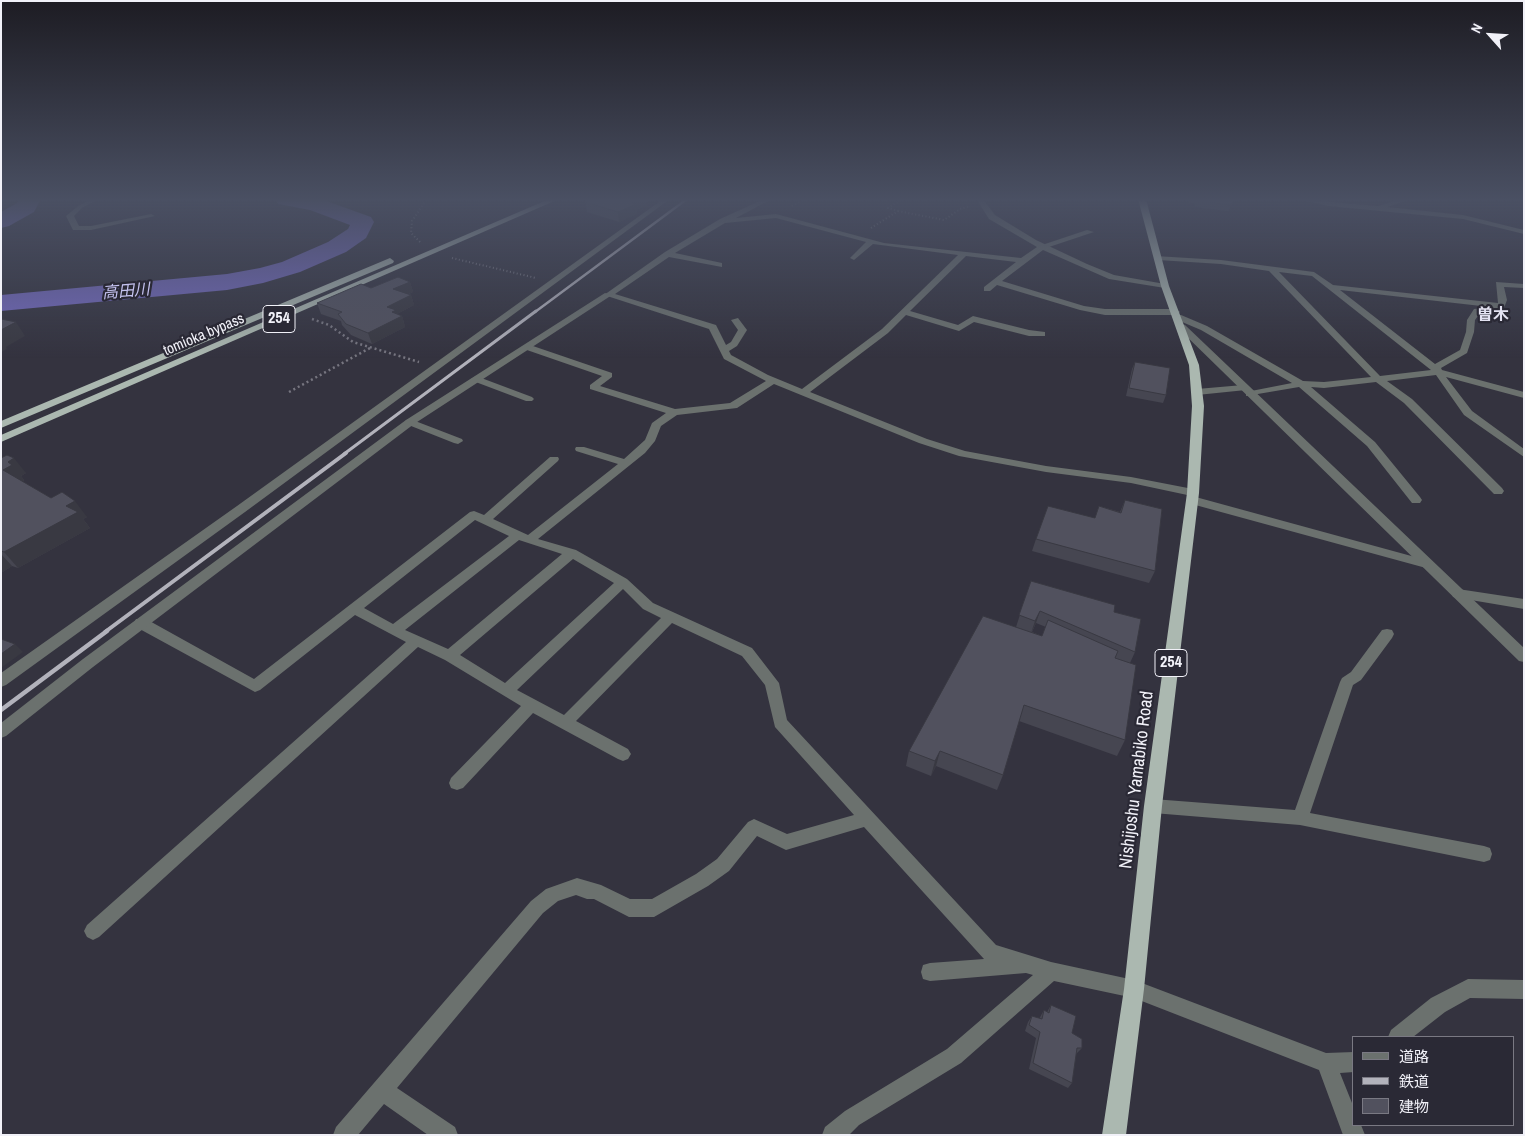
<!DOCTYPE html>
<meta charset="utf-8">
<style>
body{margin:0}
#map{position:relative;width:1525px;height:1136px;overflow:hidden;background:#34333f;font-family:"Archivo Narrow","Noto Sans JP",sans-serif}
canvas{display:block}
.frame{position:absolute;inset:0;border:2px solid #f1f1f8;pointer-events:none}
.legend{position:absolute;left:1352px;top:1036px;width:162px;height:90px;box-sizing:border-box;background:#2a2935;border:1px solid #7a7983;margin:0;padding:6px 9px;list-style:none;font-size:15px;color:#f1f1f8}
.legend li{display:flex;align-items:center;gap:10px;height:25px}
.legend b{width:25px;border:1px solid #7a7983}
.north{position:absolute;left:1465px;top:10px;width:50px;height:50px;-webkit-text-stroke:4px #2a2935;paint-order:stroke;rotate:296deg;font-size:14px;font-weight:700;line-height:20px;text-align:center;color:#f1f1f8}
.north::after{content:'';display:block;margin:auto;width:18px;height:22px;background:#f1f1f8;clip-path:polygon(50% 0,100% 100%,50% 72%,0 100%)}
</style>
<div id="map">
<canvas width="1525" height="1136"></canvas>
<div class="frame"></div>
<ul class="legend">
<li><b style="height:6px;background:#6b716e"></b>道路</li>
<li><b style="height:6px;background:#b2b2bb"></b>鉄道</li>
<li><b style="height:14px;background:#51515e"></b>建物</li>
</ul>
<div class="north">N</div>
</div>
<script>
const c = document.querySelector('canvas').getContext('2d');
c.lineJoin = 'round';
const toPath = rows => new Path2D(rows.map(r => 'M' + r).join(''));
function fillPath(path, color) { c.fillStyle = color; c.fill(path, 'evenodd'); }
function stroke(path, color, width, dash) { c.strokeStyle = color; c.lineWidth = width; c.lineCap = dash ? 'butt' : 'round'; c.setLineDash(dash || []); c.stroke(path); }
function label(font, color, halo, rows, align = 'center') {
  c.font = font + ' "Archivo Narrow","Noto Sans JP",sans-serif'; c.lineWidth = 4.5; c.setLineDash([]); c.textBaseline = 'middle'; c.strokeStyle = halo; c.fillStyle = color; for (const [text, x, y, turn = 0] of rows) {
    c.save(); c.translate(x, y); c.rotate((+turn || 0) * Math.PI / 180); c.textAlign = isNaN(turn) ? turn : align; if (halo) c.strokeText(text, 0, 0); c.fillText(text, 0, 0); c.restore();
  }
}
fillPath(toPath([
 [19,199,41,199,34,212,9,226,1,228,1,212,17,203,19,199],
 [275,199,321,199,371,217,374,222,366,238,346,252,300,272,263,283,227,290,1,311,1,295,227,274,260,268,282,262,328,242,348,229,350,225,310,210,278,204,275,199]
]), '#7369be');
stroke(toPath([
 [835,199,845,201],
 [792,206,804,199],
 [898,211,944,220,960,209,970,206],
 [871,228,898,211,888,208,902,199],
 [420,242,411,233,412,221,427,199],
 [452,258,536,278]
]), '#777680', 2, [1, 2.5]);
stroke(toPath([
 [312,319,329,325,353,342,419,362],
 [289,392,370,348]
]), '#777680', 2.5, [2, 3]);
fillPath(toPath([
 [1087,230,1094,232,1046,248,1039,246,1087,230]
]), '#6b716e');
fillPath(toPath([
 [91,199,99,199,82,208,74,216,79,226,91,226,151,214,155,216,91,230,73,230,66,216,78,206,91,199],
 [663,199,670,199,245,512,6,685,1,687,1,673,237,506,663,199],
 [764,199,772,199,736,218,776,214,884,243,1021,258,1037,247,989,219,977,200,983,199,995,215,1036,240,1087,264,1114,275,1165,284,1169,286,1165,288,1109,279,1043,250,1002,281,1084,306,1105,309,1176,309,1180,312,1176,315,1105,315,1080,310,997,285,990,291,984,291,984,287,1016,262,966,256,910,311,958,325,973,316,1029,330,1045,332,1045,336,1029,336,974,322,959,331,906,315,888,333,810,392,927,439,965,451,1046,466,1131,477,1193,489,1199,493,1192,496,1426,560,1432,564,1426,568,1188,503,1186,500,1192,496,1131,483,1046,472,959,456,919,443,774,384,737,408,677,415,661,426,655,441,645,453,538,539,576,550,627,579,653,603,752,648,779,683,787,720,996,945,1051,962,1134,980,1326,1053,1354,1052,1354,1072,1340,1073,1354,1108,1354,1125,1361,1125,1365,1135,1343,1135,1319,1070,1134,998,1054,981,961,1063,859,1125,849,1135,822,1135,825,1127,845,1111,947,1049,1033,975,1026,973,930,981,923,979,921,972,923,965,930,963,984,959,864,827,786,850,757,836,729,871,708,886,654,917,629,917,594,899,587,899,576,895,558,901,543,913,397,1088,455,1127,458,1135,428,1135,384,1104,358,1135,333,1135,336,1127,531,901,546,889,577,878,601,885,630,899,652,899,696,874,717,859,748,822,754,819,787,834,854,815,775,727,765,685,742,656,672,623,576,721,628,749,631,754,628,759,623,761,618,759,533,713,463,788,457,790,451,788,449,783,451,778,521,706,445,660,418,647,99,937,93,940,87,937,84,931,87,925,406,642,355,615,260,690,255,692,136,627,134,623,136,619,146,619,254,679,470,512,474,511,484,515,550,457,558,457,559,459,558,461,493,519,528,535,618,464,576,451,575,449,576,447,584,447,624,459,645,440,652,423,666,413,590,389,590,385,602,376,524,349,524,345,530,345,612,373,612,377,600,386,675,409,730,403,766,381,724,359,709,329,604,295,665,252,720,219,764,199],
 [776,218,866,242,850,258,854,260,873,244,958,255,882,329,802,389,768,375,731,355,729,351,737,346,747,330,738,318,731,320,738,330,731,342,726,345,716,325,615,294,669,257,722,267,722,263,675,253,725,223,776,218],
 [475,520,509,536,393,624,364,608,475,520],
 [519,540,562,554,448,649,405,630,519,540],
 [573,559,614,583,505,683,460,655,573,559],
 [623,589,643,609,661,618,564,715,517,690,623,589],
 [1297,199,1378,206,1401,199,1410,199,1388,207,1463,215,1524,230,1524,234,1463,219,1328,206,1297,199],
 [1155,256,1221,260,1314,272,1333,285,1498,303,1496,282,1524,284,1524,288,1504,287,1507,300,1504,308,1498,312,1480,313,1475,320,1474,332,1467,353,1441,368,1442,370,1524,392,1524,398,1446,377,1472,411,1524,449,1524,457,1464,415,1436,375,1387,381,1412,399,1502,488,1504,491,1502,494,1494,494,1404,403,1376,382,1324,388,1311,387,1375,442,1420,497,1422,500,1420,503,1412,503,1367,446,1299,387,1246,396,1246,392,1292,383,1201,330,1175,319,1175,315,1181,315,1207,326,1303,381,1324,382,1371,377,1269,271,1221,264,1158,260,1155,260,1155,256],
 [1279,272,1312,276,1431,370,1380,376,1279,272],
 [1340,290,1490,307,1474,309,1467,320,1466,332,1460,350,1435,364,1340,290],
 [476,376,532,397,534,399,532,401,526,401,473,381,471,379,476,376],
 [1243,385,1248,388,1246,390,1197,395,1192,392,1197,389,1243,385],
 [410,419,462,439,463,441,458,444,454,443,406,424,405,422,406,420,410,419],
 [1458,589,1524,599,1524,609,1453,597,1452,594,1453,591,1458,589],
 [1387,629,1392,630,1394,634,1392,638,1361,680,1353,685,1310,813,1484,846,1490,848,1492,854,1490,860,1484,862,1300,825,1153,813,1147,811,1145,806,1147,801,1153,799,1295,810,1340,682,1342,678,1351,672,1382,630,1387,629],
 [1468,979,1524,980,1524,999,1470,998,1445,1012,1413,1037,1388,1037,1391,1030,1431,998,1468,979]
]), '#6b716e');
fillPath(toPath([
 [605,293,612,295,414,424,93,667,6,736,1,738,1,723,83,659,406,420,605,293],
 [1182,324,1185,325,1524,648,1524,662,1519,661,1179,329,1179,325,1182,324]
]), '#6b716e');
fillPath(toPath([
 [549,199,559,199,1,442,1,435,549,199],
 [1138,199,1146,199,1169,286,1199,365,1204,406,1199,493,1162,806,1144,989,1126,1135,1102,1135,1124,989,1144,806,1187,493,1192,406,1189,365,1161,286,1138,199],
 [390,258,394,261,393,263,1,428,1,421,390,258]
]), '#abb8b0');
stroke(toPath([
 [535,312,687,199]
]), '#b2b2bb', 2.5);
stroke(toPath([
 [344,454,536,311]
]), '#b2b2bb', 3);
stroke(toPath([
 [105,632,346,453]
]), '#b2b2bb', 4);
stroke(toPath([
 [1,710,107,631]
]), '#b2b2bb', 4.5);
fillPath(toPath([
 [593,199,652,199,646,202,647,205,637,210,637,214,619,222,587,212,585,202],
 [1190,199,1233,199,1229,211,1225,211,1195,207,1195,204,1189,203],
 [410,282,413,292,409,294,411,295,414,305,397,314,402,316,405,327,372,344,351,335,342,325,341,321,321,314,317,303,371,288],
 [1135,362,1166,395,1163,403,1126,396,1132,369],
 [1,458,26,473,21,476,24,480,22,482,51,498,87,517,83,519,90,528,18,568,12,566,1,573],
 [1125,500,1155,571,1149,583,1032,551,1036,539,1095,518,1099,506,1120,512],
 [1031,581,1114,612,1135,652,1130,663,1125,740,1117,756,1019,721,1003,775,997,790,936,766,931,776,906,766,909,751,1016,627],
 [1036,623,1046,627,1042,636,1032,632],
 [1051,1005,1072,1033,1082,1048,1076,1054,1072,1083,1068,1088,1029,1069,1036,1038,1025,1031,1028,1022,1032,1016,1039,1019,1044,1010,1047,1012]
]), '#464651');
fillPath(toPath([
 [639,199,652,199,646,202,647,205,637,210,637,214,619,222,618,212,632,203],
 [410,282,413,292,396,299,393,289],
 [411,295,414,305,397,314,402,316,405,327,372,344,368,333,387,307],
 [16,322,25,336,6,347,7,349,1,352,1,330],
 [14,458,26,473,21,476,24,480,15,486,3,470,8,462],
 [75,501,87,517,83,519,90,528,18,568,4,552,66,506],
 [1,554,12,566,1,573],
 [1040,611,1036,623,1031,633,1035,621],
 [15,644,23,652,1,668,1,654],
 [940,751,936,766,931,776,935,761]
]), '#393942');
const building = toPath([
 [593,199,639,199,632,203,636,204,618,212,585,202,593,199],
 [1197,199,1233,199,1231,205,1228,205,1197,200,1197,199],
 [398,277,410,282,393,289,411,295,387,307,396,310,392,312,402,316,368,333,346,324,338,314,342,312,317,303,361,284,371,288,398,277],
 [1,319,16,322,1,330,1,319],
 [1135,362,1170,368,1166,395,1129,388,1135,362],
 [7,455,14,458,8,462,12,465,3,470,51,498,62,492,75,501,66,506,78,512,4,552,1,551,1,458,7,455],
 [1125,500,1162,509,1155,571,1036,539,1048,506,1095,518,1099,506,1121,513,1125,500],
 [1031,581,1115,605,1114,612,1141,619,1135,652,1040,611,1035,621,1019,615,1031,581],
 [983,616,1042,636,1048,620,1118,651,1115,658,1136,665,1125,740,1024,705,1003,775,940,751,935,761,909,751,983,616],
 [1,639,15,644,1,654,1,639],
 [1051,1005,1076,1016,1072,1033,1082,1039,1082,1048,1077,1048,1072,1083,1033,1063,1040,1032,1029,1025,1032,1016,1042,1019,1044,1010,1049,1013,1051,1005]
]);
fillPath(building, '#51515e');
stroke(building, '#393942', 1);
const sky = c.createLinearGradient(0, 0, 0, 358);
sky.addColorStop(0, '#1d1c23');
sky.addColorStop(0.56, '#4a5063');
sky.addColorStop(1, '#4a506300');
c.fillStyle = sky;
c.fillRect(0, 0, 1525, 358);
label('15px', '#f1f1f8', '#2a2935', [
 ["tomioka bypass",204,335,-23]
]);
label('italic 16px', '#c4c2ef', '#2a2935', [
 ["高田川",126,292,-5]
]);
label('bold 16px', '#e3e2f1', '#2a2935', [
 ["曽木",1493,316]
]);
for (const [x, y, w] of [
 [279,319,32],
 [1171,663,32]
]) { const box = new Path2D(); box.roundRect(x - w / 2, y - 13.5, w, 27, 4); c.fillStyle = '#2a2935'; c.fill(box); stroke(box, '#f1f1f8', 1); }
label('bold 16px', '#f1f1f8', null, [
 ["254",279,319],
 ["254",1171,663]
]);
label('18px', '#f1f1f8', '#2a2935', [
 ["Nishijoshu Yamabiko Road",1137,780,-83]
]);
</script>
